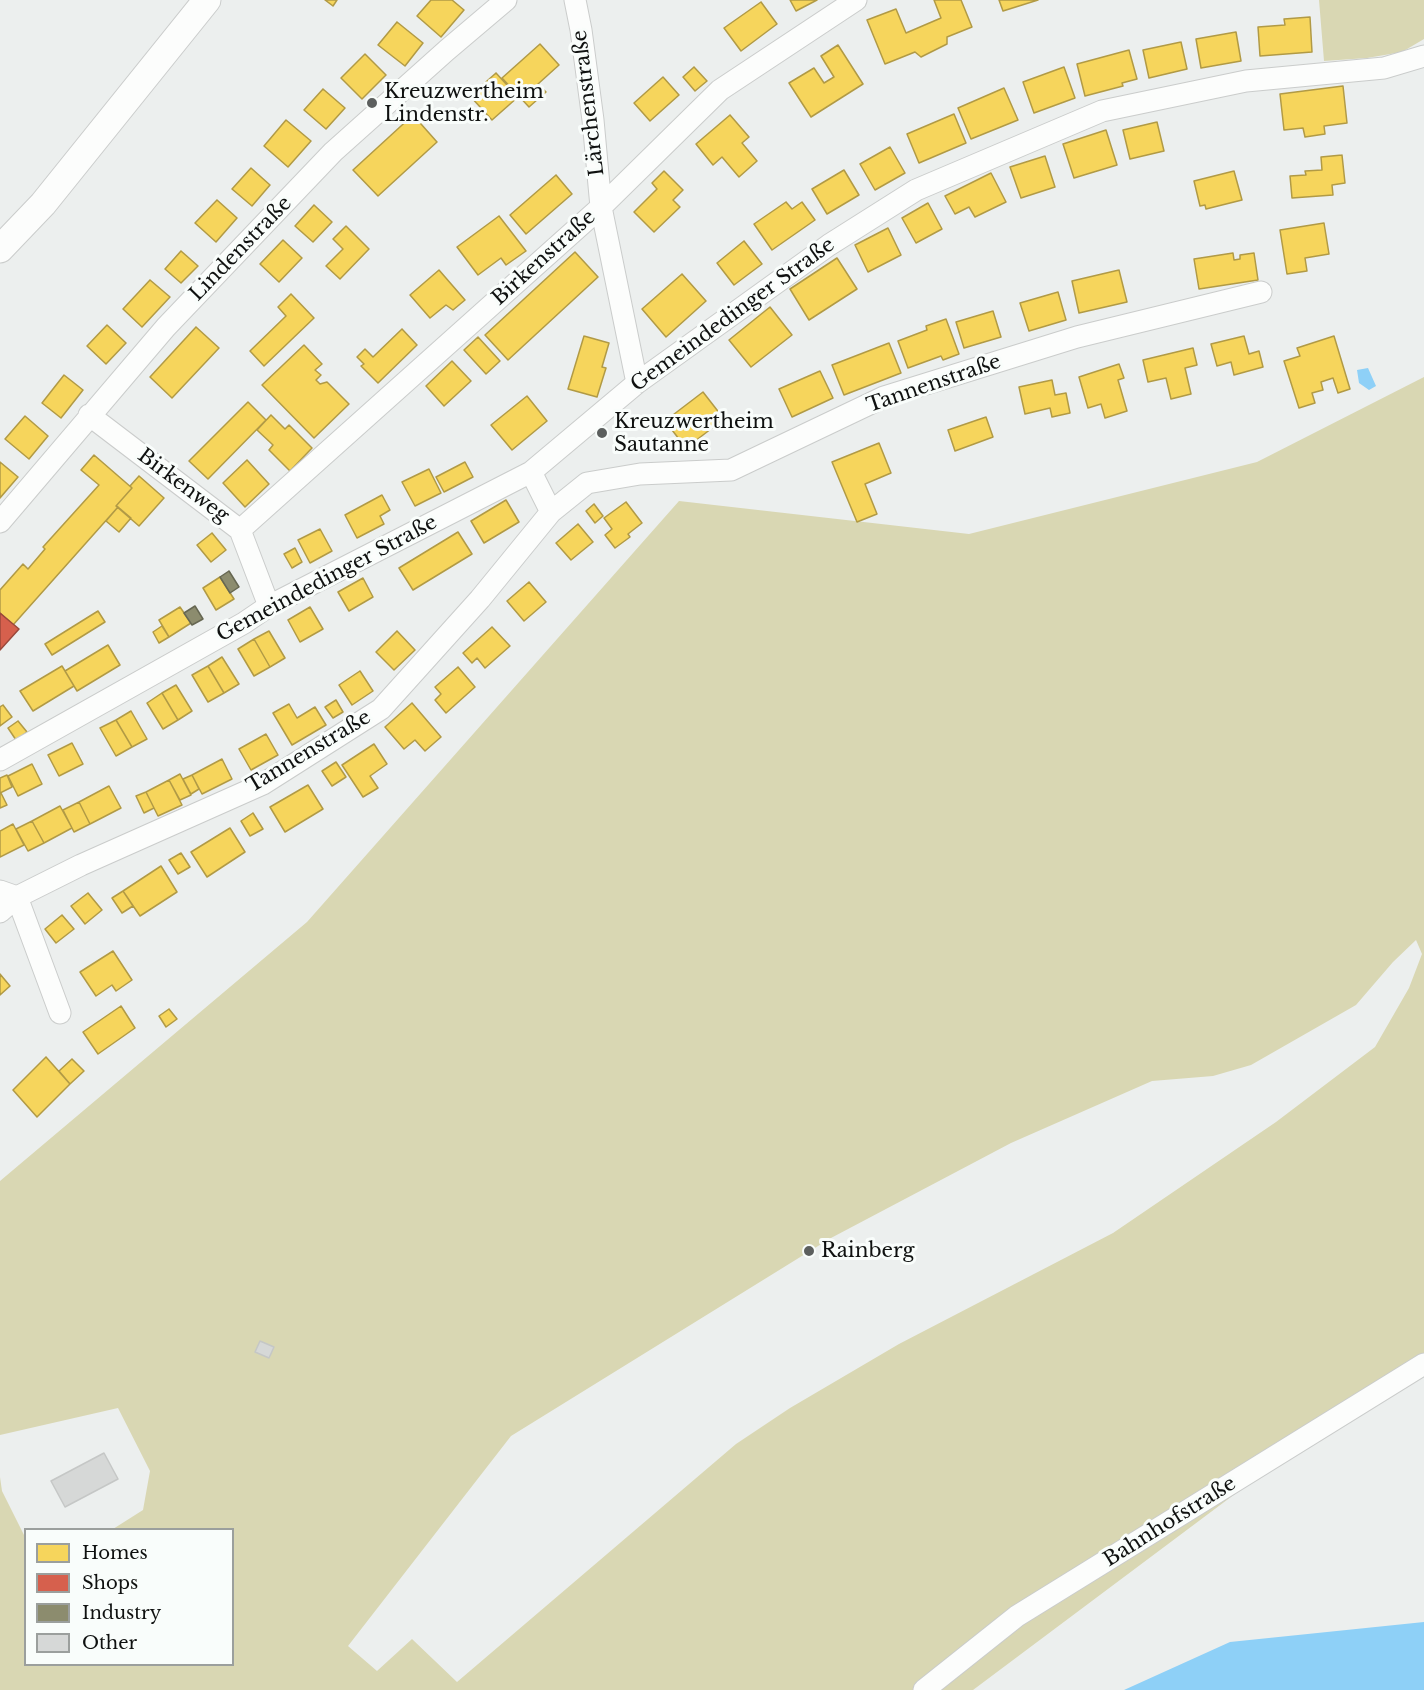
<!DOCTYPE html>
<meta charset="utf-8">
<style>
body{margin:0}
#map{position:relative;width:1424px;height:1690px;overflow:hidden;background:#ecefee;font-family:"Libre Baskerville",serif}
canvas{display:block}
.legend{position:absolute;left:24px;top:1528px;width:210px;height:138px;box-sizing:border-box;background:#f9fdfb;border:2px solid #9b9f9d;margin:0;padding:8px 10px;list-style:none;font-size:18px;color:#0f1110}
.legend li{display:flex;align-items:center;gap:12px;height:30px}
.legend b{width:30px;border:2px solid #9b9f9d}
</style>
<div id="map">
<canvas width="1424" height="1690"></canvas>
<ul class="legend">
<li><b style="height:16px;background:#f6d55c"></b>Homes</li>
<li><b style="height:16px;background:#d6604d"></b>Shops</li>
<li><b style="height:16px;background:#8c8c6e"></b>Industry</li>
<li><b style="height:16px;background:#d6d8d7"></b>Other</li>
</ul>
</div>
<script>
const c = document.querySelector('canvas').getContext('2d');
c.lineJoin = 'round';
function fillPath(path, color) { c.fillStyle = color; c.fill(path, 'evenodd'); }
const toPath = rows => new Path2D(rows.map(r => 'M' + r).join(''));
function stroke(path, color, width, dash) { c.strokeStyle = color; c.lineWidth = width; c.lineCap = dash ? 'butt' : 'round'; c.setLineDash(dash || []); c.stroke(path); }
function label(font, color, halo, rows, align = 'center') {
  c.font = font + ' "Libre Baskerville",serif'; c.lineWidth = 6; c.setLineDash([]); c.textBaseline = 'middle'; c.strokeStyle = halo; c.fillStyle = color; for (const [text, x, y, turn = 0] of rows) {
    c.save(); c.translate(x, y); c.rotate((+turn || 0) * Math.PI / 180); c.textAlign = isNaN(turn) ? turn : align; if (halo) c.strokeText(text, 0, 0); c.fillText(text, 0, 0); c.restore();
  }
}
fillPath(toPath([
 [1319,0,1424,0,1424,39,1402,52,1367,58,1324,61],
 [1424,377,1424,1370,1279,1461,973,1690,0,1690,0,1477,2,1491,25,1537,26,1664,232,1664,232,1530,113,1529,143,1510,150,1471,118,1408,0,1435,0,1181,307,922,679,501,969,534,1257,462],
 [1416,940,1422,954,1409,988,1375,1047,1276,1122,1113,1233,899,1344,790,1408,736,1444,457,1682,412,1639,377,1671,348,1646,511,1436,831,1238,1011,1143,1152,1081,1213,1076,1251,1065,1356,1005,1393,962]
]), '#d9d7b3');
fillPath(toPath([
 [1368,368,1376,386,1369,390,1359,383,1357,370],
 [1424,1622,1424,1690,1124,1690,1230,1642]
]), '#8ed0f7');
const homes = toPath([
 [325,0,337,0,333,6,325,0],
 [431,0,452,0,464,10,441,37,417,16,431,0],
 [790,0,817,0,796,11,790,0],
 [934,0,961,0,972,27,947,37,947,44,921,57,915,52,885,64,867,20,896,9,906,33,941,18,934,0],
 [999,0,1038,0,1003,11,999,0],
 [761,2,777,24,741,51,724,28,761,2],
 [1310,17,1312,52,1260,56,1258,27,1285,25,1284,19,1310,17],
 [397,22,423,43,405,66,378,45,397,22],
 [1236,32,1241,61,1201,68,1196,39,1236,32],
 [1181,42,1187,69,1149,78,1143,50,1181,42],
 [540,44,559,65,538,84,546,92,529,107,502,78,540,44],
 [838,45,863,84,811,117,789,83,814,68,824,83,834,77,821,56,838,45],
 [1129,50,1137,79,1122,83,1123,86,1085,96,1077,64,1129,50],
 [365,54,386,75,362,99,341,78,365,54],
 [694,67,707,81,695,91,683,77,694,67],
 [1064,67,1075,98,1034,113,1023,82,1064,67],
 [496,73,518,97,492,120,470,96,496,73],
 [663,77,679,95,650,121,634,103,663,77],
 [1343,86,1347,123,1324,126,1325,134,1305,137,1303,128,1284,130,1280,94,1343,86],
 [1004,88,1018,120,971,139,958,108,1004,88],
 [323,89,345,108,326,129,304,110,323,89],
 [954,114,966,143,919,163,907,134,954,114],
 [413,115,437,142,378,196,353,170,413,115],
 [730,115,749,137,742,143,757,161,739,177,722,157,713,165,696,144,730,115],
 [286,120,311,141,288,167,264,146,286,120],
 [1157,122,1164,151,1130,159,1123,130,1157,122],
 [1106,130,1117,165,1074,178,1063,144,1106,130],
 [890,147,905,173,875,190,860,164,890,147],
 [1342,155,1345,183,1332,185,1333,195,1292,198,1290,176,1306,175,1305,171,1322,170,1321,157,1342,155],
 [1045,156,1055,187,1021,198,1010,167,1045,156],
 [251,168,270,185,252,206,232,189,251,168],
 [844,170,859,195,827,214,812,189,844,170],
 [664,171,683,190,673,200,680,207,654,232,634,212,657,189,652,183,664,171],
 [1234,171,1242,200,1206,209,1205,205,1200,206,1194,181,1234,171],
 [991,173,1006,202,975,217,969,207,955,214,945,196,991,173],
 [556,175,572,194,526,234,510,215,556,175],
 [217,200,237,218,216,242,195,223,217,200],
 [786,202,792,209,802,202,815,220,772,250,754,224,786,202],
 [928,203,942,229,916,243,902,218,928,203],
 [314,205,332,222,313,242,295,226,314,205],
 [499,216,526,251,506,265,501,258,478,275,457,247,499,216],
 [1324,223,1329,254,1305,258,1307,271,1287,274,1280,230,1324,223],
 [346,226,369,249,340,279,326,266,343,249,333,239,346,226],
 [888,228,901,255,868,272,855,245,888,228],
 [283,240,302,258,279,282,260,264,283,240],
 [744,241,762,264,734,285,717,263,744,241],
 [181,251,198,266,181,283,165,269,181,251],
 [575,252,598,277,508,360,485,335,575,252],
 [1233,253,1234,260,1240,259,1240,255,1254,253,1258,280,1199,289,1194,259,1233,253],
 [837,258,857,289,809,320,790,289,837,258],
 [439,270,465,300,453,310,446,305,430,318,410,295,439,270],
 [1119,270,1127,302,1079,313,1072,281,1119,270],
 [682,274,706,301,666,337,642,309,682,274],
 [150,280,170,297,142,327,123,309,150,280],
 [1058,292,1066,320,1029,331,1020,303,1058,292],
 [291,294,314,318,264,366,250,351,286,316,278,307,291,294],
 [770,307,792,335,751,367,729,340,770,307],
 [993,311,1001,337,964,348,956,322,993,311],
 [946,319,959,354,943,360,941,356,908,368,898,341,927,330,926,326,946,319],
 [107,325,126,343,106,364,87,346,107,325],
 [196,327,219,348,172,398,150,377,196,327],
 [402,329,417,345,378,383,361,366,364,364,357,357,365,349,373,357,402,329],
 [584,336,609,343,602,367,606,368,597,397,568,389,584,336],
 [1244,336,1249,354,1259,351,1263,367,1234,375,1231,362,1217,366,1211,344,1244,336],
 [1334,336,1350,389,1338,393,1333,378,1321,382,1323,390,1312,393,1315,403,1299,408,1284,361,1300,356,1297,348,1334,336],
 [478,337,500,361,486,374,464,350,478,337],
 [889,343,901,373,844,395,832,365,889,343],
 [304,345,322,364,315,370,321,375,316,380,320,384,327,382,349,404,314,438,262,385,304,345],
 [1193,348,1197,365,1185,368,1191,394,1171,399,1166,378,1148,382,1143,360,1193,348],
 [452,361,471,381,444,406,426,386,452,361],
 [1119,364,1124,378,1118,380,1127,411,1105,418,1101,404,1088,408,1079,377,1119,364],
 [820,371,833,398,792,417,779,389,820,371],
 [64,375,83,390,61,418,42,403,64,375],
 [1052,380,1055,395,1066,393,1070,413,1052,417,1050,408,1025,414,1019,387,1052,380],
 [703,392,724,419,686,448,665,421,703,392],
 [527,396,547,421,512,450,491,425,527,396],
 [248,402,266,420,208,479,189,461,248,402],
 [271,415,285,429,289,425,312,448,290,471,269,450,273,445,257,430,271,415],
 [25,416,48,436,29,459,5,439,25,416],
 [986,417,993,437,955,451,948,430,986,417],
 [879,443,891,473,865,484,877,514,857,522,832,462,879,443],
 [94,455,132,488,116,506,118,507,13,625,0,613,0,590,23,564,28,569,45,549,43,547,99,485,81,470,94,455],
 [247,460,269,484,245,507,223,483,247,460],
 [0,462,18,477,0,498,0,462],
 [465,462,473,477,444,492,436,477,465,462],
 [429,469,441,493,415,506,402,482,429,469],
 [139,476,164,498,139,526,116,506,132,488,130,486,139,476],
 [382,495,390,510,380,516,384,524,357,538,345,515,382,495],
 [506,500,519,522,484,543,471,521,506,500],
 [626,502,642,523,628,534,630,537,615,548,605,535,612,529,604,518,626,502],
 [594,504,603,516,595,523,586,511,594,504],
 [118,507,131,518,119,532,106,521,118,507],
 [578,524,593,542,571,560,556,543,578,524],
 [320,529,332,551,310,563,298,540,320,529],
 [458,532,472,554,413,590,399,568,458,532],
 [212,533,226,550,211,562,197,545,212,533],
 [295,548,302,562,292,568,284,554,295,548],
 [220,577,234,599,216,610,203,588,220,577],
 [363,578,373,597,349,611,338,592,363,578],
 [529,582,546,602,524,621,507,601,529,582],
 [180,607,191,623,169,637,159,620,180,607],
 [310,607,323,629,300,642,288,620,310,607],
 [98,611,105,622,52,655,45,644,98,611],
 [162,626,169,637,159,643,153,632,162,626],
 [492,627,510,646,485,668,477,658,472,663,463,653,492,627],
 [269,631,285,658,270,667,254,639,269,631],
 [397,631,415,650,394,670,376,652,397,631],
 [254,639,270,667,254,676,238,649,254,639],
 [108,645,120,665,77,691,65,671,108,645],
 [222,657,239,684,224,693,208,666,222,657],
 [62,666,74,686,33,711,20,691,62,666],
 [208,666,224,693,208,702,192,675,208,666],
 [458,667,475,687,446,713,435,700,441,694,435,687,458,667],
 [360,671,373,691,352,705,339,685,360,671],
 [176,685,192,711,178,720,162,693,176,685],
 [162,693,178,720,163,729,147,703,162,693],
 [336,700,343,712,333,718,325,707,336,700],
 [412,703,441,737,425,751,415,740,404,749,385,727,412,703],
 [289,704,297,718,315,707,326,725,292,745,273,713,289,704],
 [3,705,12,717,0,726,0,707,3,705],
 [131,711,147,739,132,747,116,720,131,711],
 [116,720,132,747,116,756,100,728,116,720],
 [18,721,27,732,16,740,8,728,18,721],
 [266,734,278,755,251,770,239,749,266,734],
 [72,743,83,764,59,776,48,755,72,743],
 [374,744,387,764,370,776,378,788,363,797,342,765,374,744],
 [222,759,232,779,202,794,192,775,222,759],
 [336,762,346,777,332,786,322,771,336,762],
 [32,764,42,784,18,796,8,776,32,764],
 [180,774,191,795,180,800,169,780,180,774],
 [7,775,12,787,0,793,0,778,7,775],
 [192,775,199,789,191,794,183,779,192,775],
 [169,780,182,805,158,816,146,792,169,780],
 [308,785,323,809,285,832,270,807,308,785],
 [109,786,121,808,90,824,79,802,109,786],
 [146,792,154,808,144,813,136,796,146,792],
 [1,793,7,805,0,808,0,794,1,793],
 [79,802,90,824,74,832,63,810,79,802],
 [60,806,72,828,44,843,32,821,60,806],
 [253,813,263,829,250,836,241,821,253,813],
 [32,821,44,843,28,851,16,829,32,821],
 [13,824,24,845,0,857,0,831,13,824],
 [230,828,245,852,207,877,191,852,230,828],
 [181,853,190,867,178,874,169,860,181,853],
 [161,866,177,892,140,916,123,891,161,866],
 [123,891,133,906,122,913,112,898,123,891],
 [88,893,102,910,85,924,71,906,88,893],
 [62,915,74,929,56,943,45,929,62,915],
 [113,951,132,980,116,991,112,985,96,996,80,972,113,951],
 [0,974,10,986,0,995,0,974],
 [121,1006,135,1028,98,1054,83,1032,121,1006],
 [169,1009,177,1019,166,1027,159,1016,169,1009],
 [46,1057,70,1084,37,1117,13,1090,46,1057],
 [72,1059,84,1071,70,1084,59,1071,72,1059]
]);
fillPath(homes, '#f6d55c');
stroke(homes, '#b19a45', 1.5);
const shops = toPath([
 [0,613,19,629,0,650,0,613]
]);
fillPath(shops, '#d6604d');
stroke(shops, '#9a483b', 1.5);
const industry = toPath([
 [229,571,239,587,230,593,220,577,229,571],
 [195,606,203,619,192,625,184,613,195,606]
]);
fillPath(industry, '#8c8c6e');
stroke(industry, '#666752', 1.5);
const building = toPath([
 [260,1341,274,1347,269,1358,255,1352,260,1341],
 [104,1453,118,1479,65,1507,51,1481,104,1453]
]);
fillPath(building, '#d6d8d7');
stroke(building, '#c5c7c6', 1.5);
const minor = toPath([
 [575,0,581,30,593,120,601,207,637,383],
 [89,415,240,530,269,606],
 [531,472,551,512],
 [0,522,166,327,333,152,447,50,506,0],
 [240,530,601,207,720,90,856,0],
 [0,760,244,623,269,606,531,472,637,383,829,245,916,190,1102,111,1246,81,1384,68,1424,56],
 [0,891,17,897,81,865,263,784,381,709,480,599,551,512,587,483,640,474,731,470,884,397,1077,337,1261,292],
 [0,912,17,897,60,1013],
 [924,1690,1017,1616,1424,1364]
]);
const major = toPath([
 [0,249,43,204,207,0]
]);
stroke(minor, '#cacccb', 23);
stroke(major, '#cacccb', 29);
stroke(minor, '#fcfdfc', 21);
stroke(major, '#fcfdfc', 27);
for (const [x, y, r, color] of [
 [372,103,6,"#5c5f5e"],
 [602,433,6,"#5c5f5e"],
 [809,1251,6,"#5c5f5e"]
]) { const dot = new Path2D(); dot.arc(x, y, r, 0, 2 * Math.PI); c.fillStyle = color; c.fill(dot); stroke(dot, '#f9fdfb', 2); }
label('20px', '#0f1110', '#f9fdfb', [
 ["Kreuzwertheim",384,92],
 ["Lindenstr.",384,115],
 ["Kreuzwertheim",614,422],
 ["Sautanne",614,445],
 ["Rainberg",821,1251]
], 'left');
label('20px', '#0f1110', '#f9fdfb', [
 ["Lärchenstraße",589,103,-97],
 ["Lindenstraße",241,249,-46],
 ["Birkenstraße",544,258,-42],
 ["Gemeindedinger Straße",733,315,-36],
 ["Tannenstraße",934,384,-19],
 ["Birkenweg",183,486,37],
 ["Gemeindedinger Straße",327,579,-28],
 ["Tannenstraße",309,752,-31],
 ["Bahnhofstraße",1170,1522,-32]
]);
</script>
